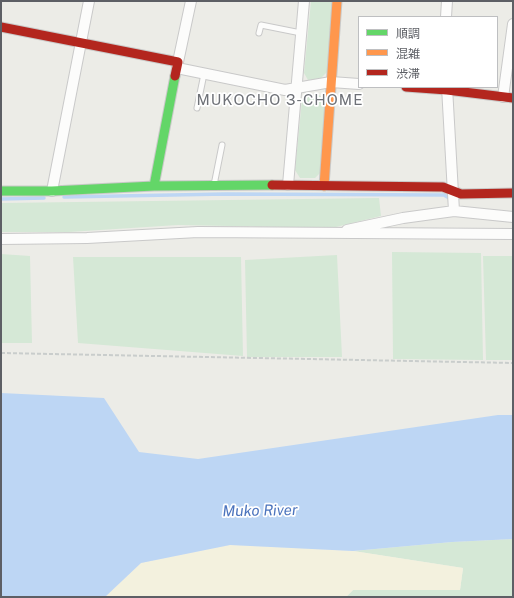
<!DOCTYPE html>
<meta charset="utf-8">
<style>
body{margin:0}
#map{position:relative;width:514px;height:598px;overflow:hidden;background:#ecece7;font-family:"Public Sans","Noto Sans JP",sans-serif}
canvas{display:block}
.frame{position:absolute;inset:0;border:2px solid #5d5f65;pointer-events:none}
.legend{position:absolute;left:358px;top:16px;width:140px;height:72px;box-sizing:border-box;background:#fff;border:1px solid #bebfc1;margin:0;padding:5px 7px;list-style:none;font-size:12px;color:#5d5f65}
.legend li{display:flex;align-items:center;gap:8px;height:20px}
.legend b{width:20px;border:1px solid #bebfc1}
</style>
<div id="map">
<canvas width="514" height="598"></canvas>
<div class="frame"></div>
<ul class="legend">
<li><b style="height:5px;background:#63d668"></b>順調</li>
<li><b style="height:5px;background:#ff974d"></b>混雑</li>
<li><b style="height:5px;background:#b3261e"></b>渋滞</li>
</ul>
</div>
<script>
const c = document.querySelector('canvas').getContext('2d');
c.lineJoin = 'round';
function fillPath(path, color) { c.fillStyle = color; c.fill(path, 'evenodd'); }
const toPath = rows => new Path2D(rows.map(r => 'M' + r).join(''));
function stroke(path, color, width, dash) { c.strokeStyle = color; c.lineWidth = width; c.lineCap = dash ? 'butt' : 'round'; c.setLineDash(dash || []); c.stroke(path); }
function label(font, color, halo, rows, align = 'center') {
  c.font = font + ' "Public Sans",sans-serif'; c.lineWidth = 3.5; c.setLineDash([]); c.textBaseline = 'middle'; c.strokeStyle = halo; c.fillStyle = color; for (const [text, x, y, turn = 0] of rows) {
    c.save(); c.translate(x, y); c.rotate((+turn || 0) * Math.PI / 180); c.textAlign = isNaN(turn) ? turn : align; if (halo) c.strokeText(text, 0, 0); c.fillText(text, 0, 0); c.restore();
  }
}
fillPath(toPath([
 [311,1,332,1,327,72,321,78,308,80,304,73],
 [307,95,319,95,325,100,320,173,315,178,300,178,295,170,302,100],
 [379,198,381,216,332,228,178,225,69,232,1,232,1,203],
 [392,252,481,253,483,360,393,359],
 [1,254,30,256,32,343,1,343],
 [337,255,342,357,247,357,245,260],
 [483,256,513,256,513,360,486,360],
 [73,257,241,257,243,356,78,343],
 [513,539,513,597,346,597,353,590,460,590,463,568,353,551,452,542]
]), '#d5e8d6');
fillPath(toPath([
 [230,545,353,551,463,568,460,590,353,590,346,597,105,597,141,563]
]), '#f3f1de');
fillPath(toPath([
 [1,393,104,398,139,452,198,459,498,415,513,415,513,539,452,542,353,551,230,545,141,563,105,597,1,597]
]), '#bdd6f4');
stroke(toPath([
 [64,197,226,194,444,195,449,198],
 [1,199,44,198]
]), '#bdd6f4', 3.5);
const lane = toPath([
 [259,33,261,25,301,33],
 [197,108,204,74],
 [214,185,222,145]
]);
const street = toPath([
 [446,17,447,1],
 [178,62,191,1],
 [177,68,285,90,331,82,359,84],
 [447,87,454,211],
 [503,97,513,24],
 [288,185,304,1],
 [52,191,89,1],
 [347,230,403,218,454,211,513,217],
 [1,239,87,238,198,232,513,234]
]);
const fast = toPath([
 [154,186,175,76],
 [1,191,52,191,154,186,272,185]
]);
const slow = toPath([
 [324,186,337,1]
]);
const jam = toPath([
 [1,27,178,62,175,76],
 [406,87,447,90,513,98],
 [272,185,443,187,461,194,513,193]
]);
stroke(lane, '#c9c9c9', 7);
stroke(street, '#c9c9c9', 12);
stroke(fast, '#c9c9c8', 11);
stroke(slow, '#c9c9c8', 11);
stroke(jam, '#c9c9c8', 11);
stroke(toPath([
 [1,353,513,363]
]), '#c9cdcc', 2, [4, 2]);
stroke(lane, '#fcfcfb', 5);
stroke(street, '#fcfcfb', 10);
stroke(fast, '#63d668', 9);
stroke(slow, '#ff974d', 9);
stroke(jam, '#b3261e', 9);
c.letterSpacing = '1px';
label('15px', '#6e7177', '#fff', [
 ["MUKOCHO 3-CHOME",280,100]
]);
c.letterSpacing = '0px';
label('italic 15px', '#4c74bd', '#fff', [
 ["Muko River",260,511,-1]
]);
</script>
